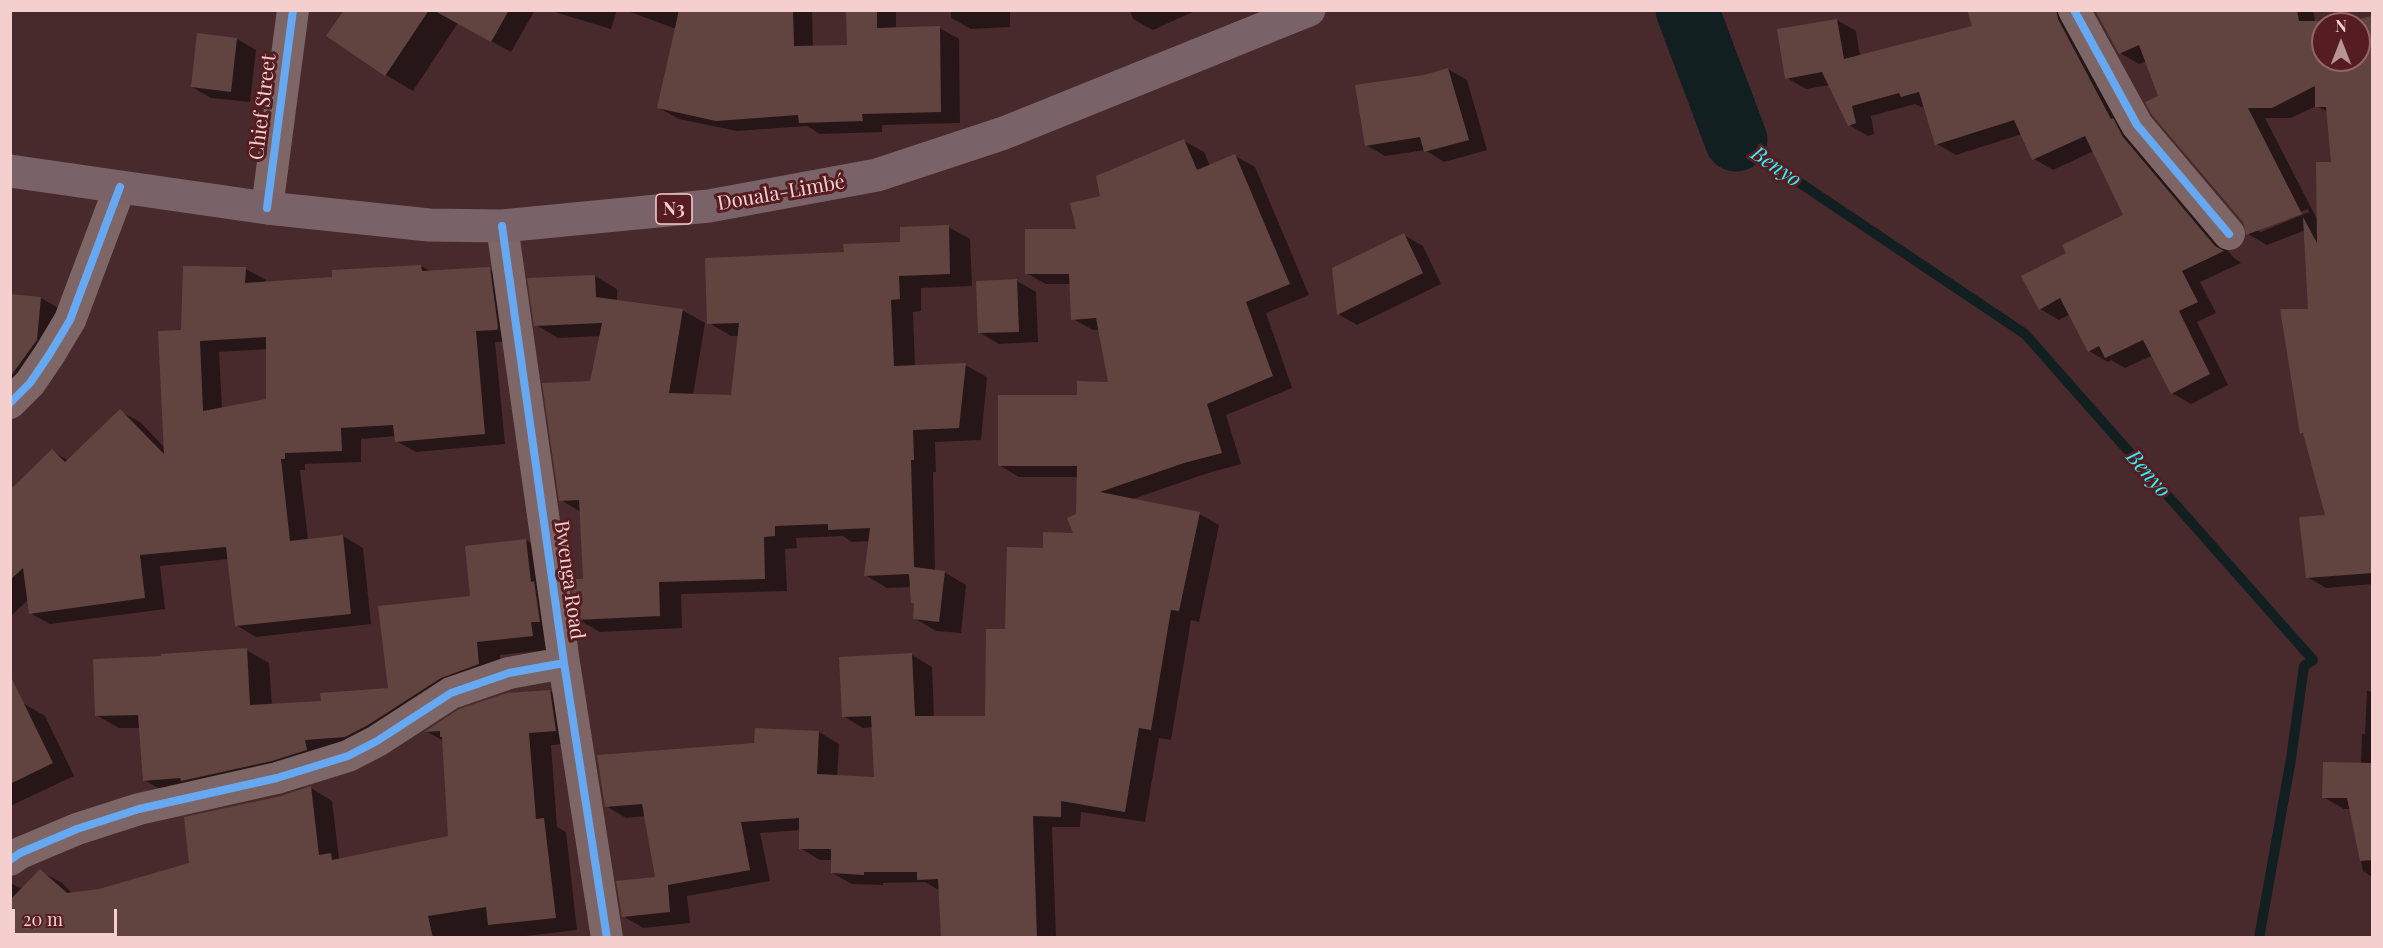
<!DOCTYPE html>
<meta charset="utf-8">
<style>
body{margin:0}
#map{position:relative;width:2383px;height:948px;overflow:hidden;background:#482a2c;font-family:"Playfair Display",serif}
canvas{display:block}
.frame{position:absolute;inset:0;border:12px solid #f4cfce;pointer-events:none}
.north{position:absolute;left:2311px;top:12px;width:60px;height:60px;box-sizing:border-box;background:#551d21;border:2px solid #956466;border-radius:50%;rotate:0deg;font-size:16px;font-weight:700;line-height:24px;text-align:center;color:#f4cfce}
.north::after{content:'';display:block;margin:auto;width:21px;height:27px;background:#b89595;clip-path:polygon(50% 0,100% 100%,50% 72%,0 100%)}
.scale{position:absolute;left:12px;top:909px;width:105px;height:27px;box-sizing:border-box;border:3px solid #f4cfce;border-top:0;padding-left:8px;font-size:18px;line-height:21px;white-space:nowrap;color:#f4cfce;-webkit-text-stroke:4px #551d21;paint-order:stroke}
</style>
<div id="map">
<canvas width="2383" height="948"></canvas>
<div class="frame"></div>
<div class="north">N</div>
<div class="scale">20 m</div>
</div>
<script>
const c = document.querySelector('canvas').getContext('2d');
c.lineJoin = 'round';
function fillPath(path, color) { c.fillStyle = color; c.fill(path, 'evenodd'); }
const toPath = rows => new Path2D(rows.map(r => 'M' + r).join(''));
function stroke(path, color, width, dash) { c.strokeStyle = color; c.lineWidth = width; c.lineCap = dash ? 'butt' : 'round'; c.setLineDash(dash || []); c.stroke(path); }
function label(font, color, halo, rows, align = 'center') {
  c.font = font + ' "Playfair Display",serif'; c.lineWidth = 6; c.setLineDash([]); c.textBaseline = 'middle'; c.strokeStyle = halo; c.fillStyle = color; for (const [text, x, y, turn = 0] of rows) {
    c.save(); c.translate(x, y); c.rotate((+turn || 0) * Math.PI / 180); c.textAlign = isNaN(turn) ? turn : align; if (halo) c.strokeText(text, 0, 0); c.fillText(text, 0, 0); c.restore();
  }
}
fillPath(toPath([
 [345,10,535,10,511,52,458,23,413,91,386,75],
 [548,10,617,10,611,29],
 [625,10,812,10,813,47,849,46,847,10,896,10,896,29,939,28,959,39,960,123,882,125,882,132,820,134,807,126,737,131,679,119,659,108,676,29],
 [951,10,1010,10,1010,27,971,29,951,18],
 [1130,10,1197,10,1153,30,1133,19],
 [1968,10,2079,10,2142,149,2234,258,2241,263,2200,282,2216,313,2197,322,2228,385,2191,404,2172,393,2151,356,2125,368,2111,360,2108,362,2089,351,2070,314,2059,320,2040,309,2068,254,2125,216,2094,151,2053,170,2034,159,2022,134,1956,155,1937,144,1925,106,1921,107,1915,104,1871,116,1874,134,1868,136,1849,125,1830,85,1806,89,1787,78,1837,20,1856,31,1860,57,1974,27],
 [2097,10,2313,10,2315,22,2323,24,2323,60,2359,60,2359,24,2350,24,2372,17,2372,584,2326,588,2307,577,2327,516,2306,435,2301,433,2310,311,2306,230,2267,245,2248,234,2244,222,2160,96,2146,61,2139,64,2120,53],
 [2316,106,2328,112,2333,163,2318,221,2265,118,2291,118],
 [2308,209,2309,212,2261,232,2254,229],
 [237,39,256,50,250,102,211,98,192,87],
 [1448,69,1467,80,1487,150,1444,162,1425,150,1385,156,1366,145,1424,76],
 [1184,141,1204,152,1210,166,1235,156,1255,167,1309,295,1266,313,1292,388,1226,415,1241,464,1205,474,1130,500,1199,514,1219,525,1199,622,1191,620,1171,740,1159,738,1145,822,1081,812,1080,827,1052,827,1056,938,942,938,939,890,925,882,883,883,883,885,852,884,832,873,832,860,820,860,800,848,800,830,760,833,770,881,687,896,690,923,643,928,623,916,656,878,645,816,626,818,606,806,756,745,819,732,839,744,837,777,875,778,873,727,863,728,843,716,912,655,932,667,934,718,986,717,1006,631,1044,550,1076,535,1078,515,1078,477,1019,477,999,465,1078,397,1110,383,1100,330,1093,330,1073,319,1071,284,1046,284,1026,273,1078,230,1102,197],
 [948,227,970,239,972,286,921,288,921,311,913,312,915,367,965,365,987,377,981,440,935,442,936,472,933,472,935,571,944,572,966,585,961,633,936,631,914,618,916,604,911,587,887,588,865,575,870,541,852,542,843,536,796,538,797,548,785,549,787,591,681,594,682,628,600,632,577,619,585,580,581,512,561,500,591,383,601,336,558,338,536,325,595,276,617,289,617,301,682,310,705,323,693,395,732,397,739,336,731,336,709,323,845,254,902,243],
 [1404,235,1423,246,1441,284,1357,325,1338,314],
 [421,266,432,272,489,269,509,280,517,341,495,342,505,444,416,452,396,441,396,436,361,439,361,462,305,464,305,470,300,470,308,540,343,536,363,548,371,624,256,637,236,625,229,559,160,566,165,609,50,624,30,613,28,600,10,617,10,492,52,451,69,461,120,411,140,422,165,448,182,331,246,269,266,280,265,283,334,278],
 [268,349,267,400,222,409,219,352],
 [1017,281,1036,292,1038,342,999,344,980,333],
 [10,295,41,298,69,314,10,394],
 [526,540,549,554,555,649,500,655,502,677,369,749,167,793,144,780,140,728,119,728,96,715,163,657,246,650,269,663,272,706,323,702,389,690],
 [550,691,571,704,577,743,551,745,557,827,566,832,577,930,508,938,10,938,10,883,22,889,40,871,62,883,73,894,100,890,191,864,281,797,311,788,332,801,339,859,449,837,444,741,427,732],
 [2367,691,2372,691,2372,877,2363,871,2350,809,2344,809,2323,797,2361,764,2362,734,2365,734],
 [23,703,45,716,74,776,10,806,10,709]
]), '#0007');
stroke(toPath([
 [1736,140,2025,334,2313,660,2304,666,2291,759,2259,938]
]), '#121f20', 10);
stroke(toPath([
 [1687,10,1736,140]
]), '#121f20', 63);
fillPath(toPath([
 [344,10,429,10,385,76,326,36],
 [433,10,509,10,491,42],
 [679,10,793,10,794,46,847,45,846,10,877,10,877,28,940,26,941,112,862,114,863,121,799,123,798,115,716,121,657,108],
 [1967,10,2056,10,2058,19,2111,119,2113,118,2123,137,2215,246,2224,251,2182,271,2198,302,2179,311,2210,374,2171,394,2143,340,2105,358,2099,346,2088,352,2060,298,2039,310,2021,276,2066,253,2062,245,2123,215,2085,136,2032,160,2014,120,1935,145,1919,92,1901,97,1899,93,1852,106,1856,123,1848,126,1822,72,1785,79,1777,29,1837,19,1844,59,1972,26],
 [2095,10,2297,10,2299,21,2320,21,2320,32,2323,31,2323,60,2359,60,2359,24,2345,24,2373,15,2373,573,2306,578,2299,517,2325,515,2303,433,2300,434,2280,309,2308,309,2303,217,2317,243,2316,162,2331,162,2326,107,2315,107,2315,86,2272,108,2248,108,2302,214,2246,235,2243,222,2152,115,2145,102,2158,96,2139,45,2119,54],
 [197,33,237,38,231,92,191,87],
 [1448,68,1469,140,1424,152,1420,137,1365,146,1355,85,1424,75],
 [1184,139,1197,170,1235,154,1290,284,1246,302,1273,376,1207,404,1222,453,1184,463,1100,492,1200,512,1179,611,1171,610,1151,730,1139,728,1125,812,1061,801,1061,817,1033,816,1037,938,941,938,938,879,917,880,917,872,864,872,864,875,831,873,831,849,799,849,799,818,741,822,750,870,668,885,670,912,622,917,616,881,655,877,642,804,605,807,597,755,754,743,755,728,819,731,817,774,874,777,871,716,842,717,839,657,912,653,915,716,985,716,986,629,1005,629,1007,547,1043,548,1043,532,1073,533,1067,518,1076,514,1077,466,998,466,998,395,1077,395,1077,381,1108,382,1096,318,1071,320,1069,274,1025,274,1025,229,1076,229,1070,203,1100,196,1096,176],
 [949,225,950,274,899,276,900,299,891,300,894,366,966,363,959,428,913,430,914,460,911,460,914,567,945,571,939,622,913,619,914,603,911,603,909,574,864,576,870,528,828,530,828,524,775,526,775,536,764,537,765,579,659,582,660,616,576,620,570,579,583,579,579,500,559,501,542,383,590,381,602,323,534,326,527,278,595,275,596,297,683,309,669,393,731,395,739,323,707,324,705,258,844,252,843,244,900,242,900,227],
 [1404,233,1423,273,1337,315,1332,268],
 [421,265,422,271,490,267,498,327,497,330,476,331,485,434,395,442,393,425,341,428,342,451,285,453,285,459,281,459,290,541,343,535,351,614,235,626,226,547,140,555,145,598,29,614,23,568,10,580,10,490,52,449,65,462,120,409,164,454,158,331,181,330,183,266,246,267,245,283,332,277,332,270],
 [266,337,266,399,203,411,200,341],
 [1017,279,1019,332,978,333,976,281],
 [10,294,41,297,37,340,10,377],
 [526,539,531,582,534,581,540,622,531,622,533,636,477,642,479,664,441,678,368,725,345,737,305,740,307,750,272,761,181,781,180,778,143,781,138,715,95,716,93,659,161,656,161,654,247,648,250,705,321,701,320,693,388,688,378,606,470,596,465,546],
 [10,675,53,763,10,784],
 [550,690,556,731,529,733,536,819,544,818,556,918,488,925,486,907,428,916,433,938,10,938,10,900,40,869,67,893,99,889,189,863,184,817,281,796,311,786,319,855,331,853,332,860,448,836,442,737,440,737,440,731,424,732,459,709,507,693],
 [2323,762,2373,763,2373,860,2360,861,2347,798,2322,798]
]), '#614440');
stroke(toPath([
 [2074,10,2137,125,2229,234],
 [267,208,293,10],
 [502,226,564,663,607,938],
 [10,403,30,383,49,355,70,320,120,187],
 [10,860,20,853,77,829,139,809,277,778,348,756,377,741,451,693,509,673,564,663]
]), '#7e6667', 32);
stroke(toPath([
 [10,171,267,208,429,225,502,226,709,206,877,175,1004,133,1309,10]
]), '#7a6368', 33);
stroke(toPath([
 [2074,10,2137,125,2229,234],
 [267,208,293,10],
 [502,226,564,663,607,938],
 [10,403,30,383,49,355,70,320,120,187],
 [10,860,20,853,77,829,139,809,277,778,348,756,377,741,451,693,509,673,564,663]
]), '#66a8f1', 8);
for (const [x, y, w] of [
 [674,209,36]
]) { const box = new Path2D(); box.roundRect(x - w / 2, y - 15, w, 30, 4.5); c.fillStyle = '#551d21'; c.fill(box); stroke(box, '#f4cfce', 1.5); }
label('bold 18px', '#f4cfce', null, [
 ["N3",674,209]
]);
label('20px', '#f4cfce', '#551d21', [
 ["Chief Street",263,107,-83],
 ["Douala-Limbé",781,193,-10],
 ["Bwenga Road",569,580,82]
]);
label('italic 21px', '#2ef8fe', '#551d21', [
 ["Benyo",1776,167,34],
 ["Benyo",2148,474,49]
]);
</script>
